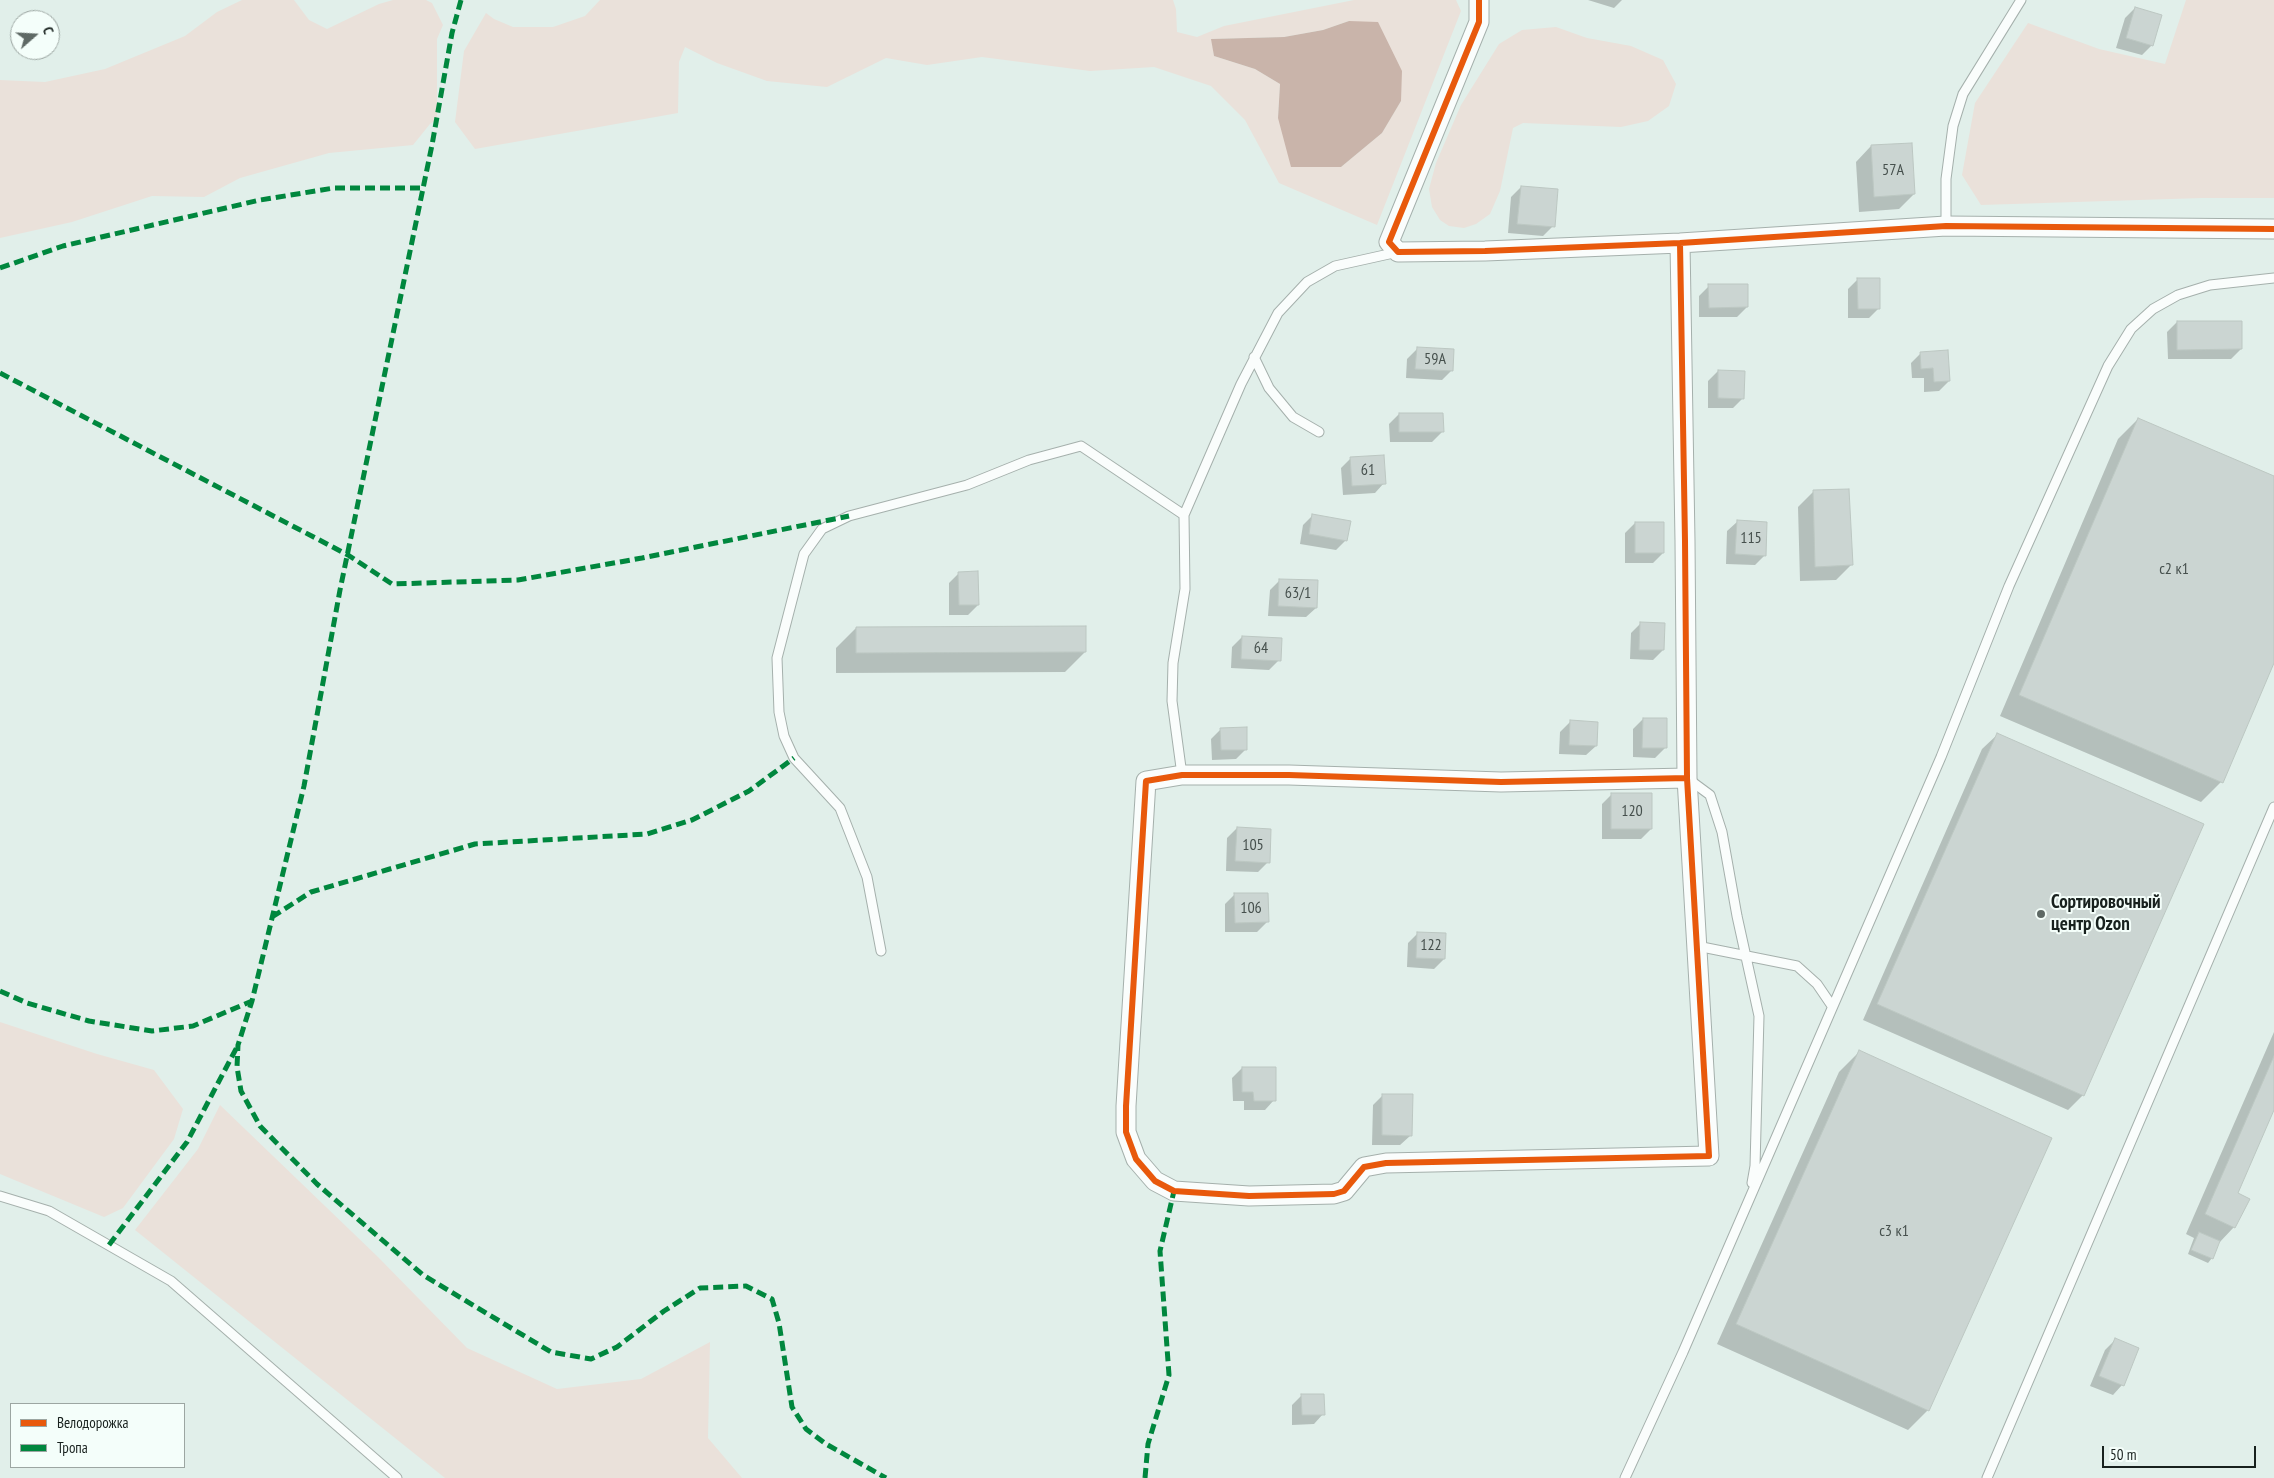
<!DOCTYPE html>
<meta charset="utf-8">
<style>
body{margin:0}
#map{position:relative;width:2274px;height:1478px;overflow:hidden;background:#e1efea;font-family:"PT Sans Narrow",sans-serif}
canvas{display:block}
.legend{position:absolute;left:10px;top:1403px;width:175px;height:65px;box-sizing:border-box;background:#f4fefa;border:1px solid #9ca6a2;margin:0;padding:6px 9px;list-style:none;font-size:15px;color:#18211e}
.legend li{display:flex;align-items:center;gap:10px;height:25px}
.legend b{width:25px;border:1px solid #9ca6a2}
.north{position:absolute;left:10px;top:10px;width:50px;height:50px;box-sizing:border-box;background:#f4fefa;border:1px solid #9ca6a2;border-radius:50%;rotate:71deg;font-size:14px;font-weight:700;line-height:20px;text-align:center;color:#18211e}
.north::after{content:'';display:block;margin:auto;width:18px;height:22px;background:#5e6965;clip-path:polygon(50% 0,100% 100%,50% 72%,0 100%)}
.scale{position:absolute;left:2102px;top:1446px;width:154px;height:22px;box-sizing:border-box;border:2px solid #18211e;border-top:0;padding-left:6px;font-size:15px;line-height:18px;white-space:nowrap;color:#18211e;-webkit-text-stroke:4px #f4fefa;paint-order:stroke}
</style>
<div id="map">
<canvas width="2274" height="1478"></canvas>
<ul class="legend">
<li><b style="height:6px;background:#e8590c"></b>Велодорожка</li>
<li><b style="height:6px;background:#00873e"></b>Тропа</li>
</ul>
<div class="north">С</div>
<div class="scale">50 m</div>
</div>
<script>
const c = document.querySelector('canvas').getContext('2d');
c.lineJoin = 'round';
function fillPath(path, color) { c.fillStyle = color; c.fill(path, 'evenodd'); }
const toPath = rows => new Path2D(rows.map(r => 'M' + r).join(''));
function stroke(path, color, width, dash) { c.strokeStyle = color; c.lineWidth = width; c.lineCap = dash ? 'butt' : 'round'; c.setLineDash(dash || []); c.stroke(path); }
function label(font, color, halo, rows, align = 'center') {
  c.font = font + ' "PT Sans Narrow",sans-serif'; c.lineWidth = 4; c.setLineDash([]); c.textBaseline = 'middle'; c.strokeStyle = halo; c.fillStyle = color; for (const [text, x, y, turn = 0] of rows) {
    c.save(); c.translate(x, y); c.rotate((+turn || 0) * Math.PI / 180); c.textAlign = isNaN(turn) ? turn : align; if (halo) c.strokeText(text, 0, 0); c.fillText(text, 0, 0); c.restore();
  }
}
fillPath(toPath([
 [242,0,294,0,309,20,327,29,379,4,393,0,426,0,432,3,443,25,437,39,437,119,430,124,413,145,329,153,240,178,204,197,152,196,72,222,0,238,0,80,45,82,105,69,185,36,217,12],
 [600,0,1173,0,1176,9,1177,32,1197,37,1224,26,1354,0,1456,0,1461,11,1377,225,1279,183,1245,120,1211,86,1154,67,1090,71,982,57,927,65,886,58,827,87,767,81,717,63,685,47,679,62,678,113,475,149,455,122,464,51,486,13,494,19,513,27,553,27,585,16],
 [1349,21,1401,101,1382,133,1341,167,1278,118,1280,84,1255,69,1214,56,1212,39,1284,37,1323,30],
 [2186,0,2274,0,2274,198,2202,198,1981,205,1962,175,1975,103,2028,23,2099,49,2165,64],
 [1556,27,1587,38,1631,46,1663,60,1676,84,1669,106,1648,121,1621,127,1523,123,1513,128,1500,191,1490,214,1476,224,1464,228,1449,226,1440,220,1432,207,1429,189,1436,163,1461,105,1499,44,1522,30],
 [0,1022,97,1054,154,1070,183,1109,174,1139,123,1208,104,1217,0,1174],
 [220,1105,378,1257,467,1348,557,1389,641,1379,710,1342,708,1438,742,1478,445,1478,135,1230,198,1149]
]), '#eae1da');
fillPath(toPath([
 [1349,21,1378,22,1402,71,1401,101,1382,133,1341,167,1291,167,1278,118,1280,84,1255,69,1214,56,1211,39,1284,37,1323,30]
]), '#c9b4aa');
fillPath(toPath([
 [1588,0,1622,0,1614,8],
 [2135,8,2152,45,2142,55,2116,48,2125,18],
 [1911,144,1914,194,1899,209,1859,212,1856,162,1871,146],
 [1521,187,1553,226,1543,236,1508,233,1511,197],
 [1858,279,1879,308,1869,318,1848,318,1848,289],
 [1709,286,1747,307,1737,317,1699,317,1699,296],
 [2177,322,2241,349,2231,359,2168,359,2167,332],
 [1417,349,1452,370,1442,380,1406,378,1407,359],
 [1921,353,1949,381,1939,391,1924,392,1924,378,1912,378,1911,363],
 [1718,371,1743,398,1733,408,1708,408,1708,381],
 [1399,414,1442,432,1432,442,1390,442,1389,424],
 [2138,419,2274,477,2274,660,2221,782,2201,802,2000,716,2118,439],
 [1351,458,1384,483,1375,493,1343,495,1341,468],
 [1814,491,1851,565,1836,580,1800,581,1798,507],
 [1313,515,1346,540,1336,550,1300,544,1303,525],
 [1737,522,1765,555,1755,565,1726,564,1727,531],
 [1635,523,1663,553,1653,563,1625,563,1625,533],
 [959,573,978,605,968,615,949,615,949,583],
 [1280,580,1316,608,1306,617,1268,616,1270,590],
 [1641,623,1663,650,1653,660,1630,659,1631,633],
 [856,628,1085,652,1065,672,836,673,836,648],
 [1242,637,1279,660,1269,670,1231,668,1232,647],
 [1643,719,1665,748,1655,758,1633,757,1633,729],
 [1570,722,1596,746,1586,755,1559,754,1560,732],
 [1221,729,1246,749,1236,759,1212,760,1211,739],
 [1998,734,2083,1095,2068,1110,1863,1020,1982,749],
 [1612,794,1651,829,1641,839,1602,839,1602,804],
 [1237,828,1268,862,1258,872,1226,871,1227,838],
 [1235,894,1267,922,1257,932,1225,932,1225,904],
 [1418,933,1444,959,1434,969,1407,967,1408,943],
 [2274,1032,2274,1107,2237,1194,2234,1227,2218,1244,2212,1258,2208,1263,2188,1254,2194,1238,2186,1234],
 [1859,1052,1928,1410,1908,1430,1717,1344,1839,1072],
 [1242,1068,1274,1100,1265,1110,1244,1110,1244,1101,1233,1101,1232,1078],
 [1383,1095,1410,1136,1400,1145,1372,1145,1373,1105],
 [2115,1340,2122,1385,2113,1395,2090,1386,2105,1350],
 [1302,1395,1323,1414,1314,1424,1292,1425,1292,1405]
]), '#0003');
const building = toPath([
 [2135,7,2162,15,2153,46,2126,38,2135,7],
 [1912,143,1915,194,1874,197,1871,145,1912,143],
 [1521,186,1558,189,1555,227,1517,224,1521,186],
 [1857,278,1880,278,1880,309,1858,309,1857,278],
 [1708,284,1748,284,1748,307,1709,308,1708,284],
 [2177,321,2242,321,2242,349,2177,350,2177,321],
 [1417,347,1454,349,1453,371,1415,369,1417,347],
 [1948,350,1950,381,1934,382,1933,368,1921,369,1920,352,1948,350],
 [1718,370,1745,371,1744,399,1718,398,1718,370],
 [1399,413,1443,413,1444,432,1399,432,1399,413],
 [2138,418,2274,476,2274,663,2223,783,2019,695,2138,418],
 [1384,455,1386,484,1352,486,1350,457,1384,455],
 [1849,489,1853,565,1815,567,1813,490,1849,489],
 [1312,514,1351,521,1347,541,1309,534,1312,514],
 [1737,520,1767,522,1766,556,1735,554,1737,520],
 [1635,522,1664,522,1664,553,1635,553,1635,522],
 [978,571,979,605,959,605,958,572,978,571],
 [1279,579,1318,580,1317,608,1278,606,1279,579],
 [1640,622,1665,623,1664,650,1639,650,1640,622],
 [1086,626,1086,652,856,653,856,627,1086,626],
 [1242,636,1282,638,1281,661,1241,659,1242,636],
 [1643,718,1667,718,1667,748,1642,748,1643,718],
 [1570,720,1598,722,1597,746,1569,745,1570,720],
 [1247,727,1247,750,1221,750,1220,728,1247,727],
 [1997,733,2204,824,2084,1096,1877,1004,1997,733],
 [1611,793,1652,793,1652,829,1611,829,1611,793],
 [1237,827,1271,829,1270,863,1235,861,1237,827],
 [1234,893,1268,893,1269,922,1235,923,1234,893],
 [1417,932,1446,933,1445,959,1416,958,1417,932],
 [1859,1050,2052,1138,1929,1411,1736,1324,1859,1050],
 [2274,1056,2274,1110,2238,1193,2250,1199,2235,1228,2205,1214,2274,1056],
 [1242,1067,1276,1067,1276,1101,1254,1101,1253,1092,1242,1092,1242,1067],
 [1382,1094,1413,1094,1412,1136,1382,1135,1382,1094],
 [2199,1232,2220,1241,2213,1259,2191,1250,2199,1232],
 [2115,1338,2139,1348,2124,1386,2099,1376,2115,1338],
 [1301,1394,1324,1394,1325,1415,1302,1415,1301,1394]
]);
fillPath(building, '#cbd5d2');
stroke(building, '#bcc7c2', 1);
const lane = toPath([
 [1946,226,1946,179,1953,126,1963,94,2021,0],
 [1254,357,1269,388,1293,417,1319,432],
 [1182,775,1172,701,1173,663,1185,589,1184,515],
 [1687,778,1710,795,1722,832,1737,916,1759,1016,1755,1166,1752,1183],
 [1697,946,1797,966,1817,984,1832,1006],
 [881,951,867,877,840,808,794,758,784,736,779,712,777,658,804,554,822,529,849,516,967,485,1029,460,1081,446,1184,515,1241,384,1278,313,1307,282,1335,266,1398,252],
 [0,1196,49,1211,171,1281,397,1478],
 [1625,1478,1683,1352,1941,757,2009,586,2108,366,2131,329,2153,309,2178,295,2210,285,2274,278],
 [1987,1478,2274,807]
]);
const street = toPath([
 [1479,0,1479,22,1389,242,1398,252,1485,251,1680,243,1946,226,2274,229],
 [1680,243,1685,541,1687,778,1709,1156,1386,1163,1364,1167,1344,1191,1334,1194,1249,1196,1174,1191,1155,1181,1136,1159,1126,1132,1126,1106,1146,781,1182,775,1289,775,1501,782,1687,778]
]);
stroke(lane, '#a5b0ac', 11);
stroke(street, '#a5b0ac', 21);
stroke(lane, '#fafdfc', 9);
stroke(street, '#fafdfc', 19);
stroke(toPath([
 [461,0,452,33,432,145,340,590,304,786,252,1001,238,1045,237,1067,241,1091,260,1126,317,1184,423,1275,551,1352,591,1359,617,1347,664,1311,700,1288,746,1286,772,1299,779,1323,792,1407,806,1429,826,1444,886,1478],
 [0,268,63,246,260,200,334,188,424,188],
 [0,373,348,555,392,584,518,580,642,558,849,516],
 [272,917,311,892,475,844,647,834,692,820,749,791,794,758],
 [0,991,27,1003,89,1021,152,1031,193,1026,252,1001],
 [109,1245,187,1142,237,1047],
 [1145,1478,1148,1444,1169,1375,1160,1251,1174,1191]
]), '#00873e', 5, [10, 5]);
stroke(toPath([
 [1479,0,1479,22,1389,242,1398,252,1485,251,1680,243,1946,226,2274,229],
 [1680,243,1685,541,1687,778,1709,1156,1386,1163,1364,1167,1344,1191,1334,1194,1249,1196,1174,1191,1155,1181,1136,1159,1126,1132,1126,1106,1146,781,1182,775,1289,775,1501,782,1687,778]
]), '#e8590c', 6);
for (const [x, y, r, color] of [
 [2041,914,5,"#5e6965"]
]) { const dot = new Path2D(); dot.arc(x, y, r, 0, 2 * Math.PI); c.fillStyle = color; c.fill(dot); stroke(dot, '#f4fefa', 2); }
label('16px', '#46504d', null, [
 ["57А",1893,170],
 ["59А",1435,359],
 ["61",1368,470],
 ["115",1751,538],
 ["с2 к1",2174,569],
 ["63/1",1298,593],
 ["64",1261,648],
 ["120",1632,811],
 ["105",1253,845],
 ["106",1251,908],
 ["122",1431,945],
 ["с3 к1",1894,1231]
]);
label('bold 19px', '#18211e', '#f4fefa', [
 ["Сортировочный",2051,903],
 ["центр Ozon",2051,925]
], 'left');
</script>
